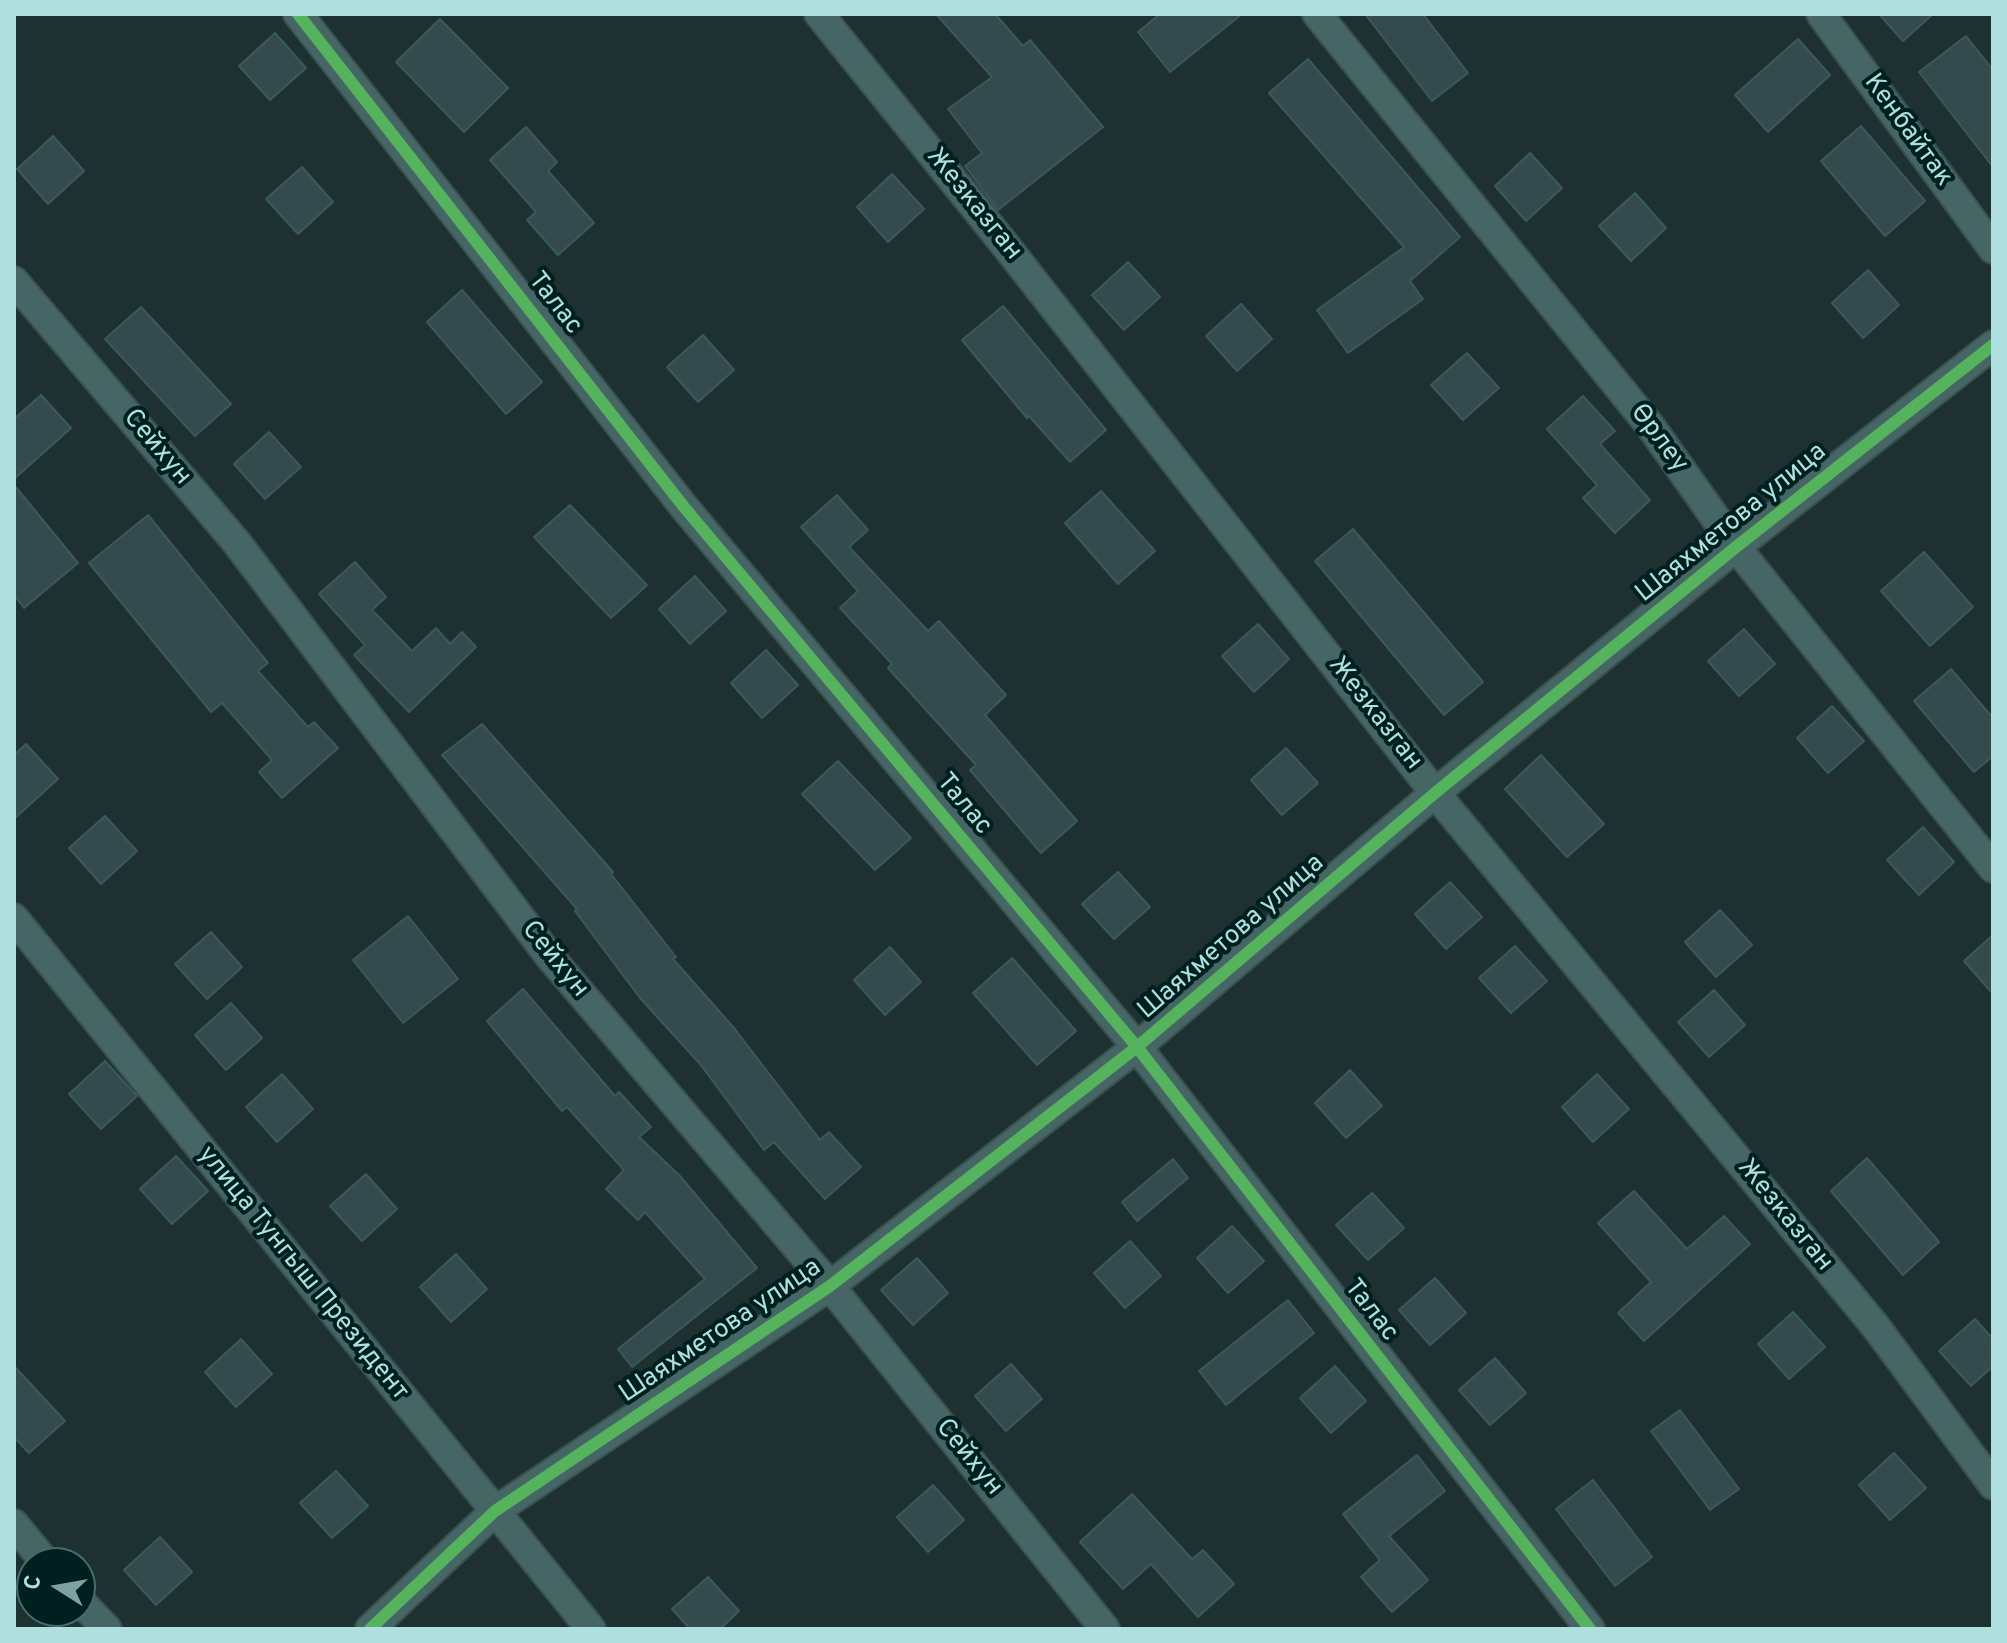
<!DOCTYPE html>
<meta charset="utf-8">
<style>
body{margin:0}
#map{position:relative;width:2007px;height:1643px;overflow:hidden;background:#1e3130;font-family:Overpass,sans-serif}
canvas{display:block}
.frame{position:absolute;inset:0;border:16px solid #afe0df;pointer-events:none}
.north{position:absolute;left:16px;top:1547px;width:80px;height:80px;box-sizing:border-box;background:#002020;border:2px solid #466d6c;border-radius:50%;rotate:281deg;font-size:22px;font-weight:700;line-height:32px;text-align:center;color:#afe0df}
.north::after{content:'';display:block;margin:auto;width:28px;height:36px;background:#7ca3a2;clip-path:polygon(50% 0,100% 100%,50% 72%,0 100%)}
</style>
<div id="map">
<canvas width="2007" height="1643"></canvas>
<div class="frame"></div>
<div class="north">С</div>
</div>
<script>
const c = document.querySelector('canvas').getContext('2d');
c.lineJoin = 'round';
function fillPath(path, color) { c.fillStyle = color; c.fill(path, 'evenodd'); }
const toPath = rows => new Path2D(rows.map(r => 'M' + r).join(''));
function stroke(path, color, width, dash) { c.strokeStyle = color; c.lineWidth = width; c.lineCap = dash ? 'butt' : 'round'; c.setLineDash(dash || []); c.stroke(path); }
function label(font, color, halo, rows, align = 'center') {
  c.font = font + ' Overpass,sans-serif'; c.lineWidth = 8; c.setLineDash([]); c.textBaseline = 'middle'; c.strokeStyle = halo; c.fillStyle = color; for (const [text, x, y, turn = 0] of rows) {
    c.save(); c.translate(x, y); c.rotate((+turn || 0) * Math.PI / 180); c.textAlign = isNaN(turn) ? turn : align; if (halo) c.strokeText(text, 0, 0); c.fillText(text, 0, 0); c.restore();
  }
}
const building = toPath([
 [936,14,995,14,1023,46,1030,40,1103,127,998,210,965,166,982,153,948,109,992,77,936,14],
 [1160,14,1242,14,1170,72,1138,32,1160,14],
 [1365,14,1423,14,1468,73,1432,101,1365,14],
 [1879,14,1933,14,1903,41,1879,14],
 [440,19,508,88,464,132,396,62,440,19],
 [275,33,306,68,270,100,239,66,275,33],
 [1966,36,1993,70,1993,167,1919,72,1966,36],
 [1798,39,1830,75,1768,132,1735,95,1798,39],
 [1308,59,1460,237,1410,281,1423,299,1348,353,1317,310,1404,247,1269,93,1308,59],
 [1861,126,1925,201,1885,236,1821,161,1861,126],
 [526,127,557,162,548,171,594,223,558,255,527,220,536,212,490,160,526,127],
 [53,136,84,171,48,204,17,169,53,136],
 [1530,153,1562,188,1526,221,1495,186,1530,153],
 [302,167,333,202,298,234,266,199,302,167],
 [892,174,924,209,888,242,857,207,892,174],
 [1635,193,1666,228,1631,261,1599,226,1635,193],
 [1128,262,1160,297,1124,330,1092,295,1128,262],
 [1868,270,1899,305,1863,338,1832,303,1868,270],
 [462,290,542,382,506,414,427,322,462,290],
 [1241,304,1272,339,1237,371,1206,336,1241,304],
 [1003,306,1106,430,1070,462,1029,416,1027,418,962,340,1003,306],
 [141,307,231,404,195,436,105,339,141,307],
 [703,335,734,370,698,402,667,367,703,335],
 [1467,353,1499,388,1463,420,1431,385,1467,353],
 [41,395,71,428,14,479,14,419,41,395],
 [1583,396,1615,431,1600,444,1650,500,1615,533,1583,498,1597,485,1547,429,1583,396],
 [269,432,301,467,265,499,234,464,269,432],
 [14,485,78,563,24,608,14,595,14,485],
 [1101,491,1155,551,1118,584,1065,523,1101,491],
 [837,495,868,530,849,547,928,631,939,621,1006,695,985,715,1077,821,1041,853,970,770,976,765,888,668,892,664,840,608,858,591,801,527,837,495],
 [570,505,647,585,611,618,534,537,570,505],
 [148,515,268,663,258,671,308,727,314,722,338,748,282,798,259,772,272,760,222,703,211,712,89,563,148,515],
 [1353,529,1483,682,1444,715,1315,561,1353,529],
 [1924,552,1973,607,1930,646,1881,591,1924,552],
 [355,562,386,597,372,610,412,651,436,628,450,644,462,632,476,647,409,712,354,655,365,645,319,594,355,562],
 [695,576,726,611,690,644,659,609,695,576],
 [1258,624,1289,659,1254,692,1222,656,1258,624],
 [1744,629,1775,664,1739,696,1708,661,1744,629],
 [766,650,798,685,762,718,731,683,766,650],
 [1951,669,1993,718,1993,756,1974,772,1914,701,1951,669],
 [1832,706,1864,741,1828,773,1797,738,1832,706],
 [482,724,613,872,611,874,676,957,673,959,734,1028,820,1140,829,1132,861,1167,825,1199,774,1142,764,1150,700,1064,640,998,575,911,577,909,442,755,482,724],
 [26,744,58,779,14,819,14,755,26,744],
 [1286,748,1318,783,1282,815,1251,780,1286,748],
 [1541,755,1604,824,1567,857,1505,789,1541,755],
 [838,761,911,838,875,870,802,794,838,761],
 [105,816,137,851,101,884,69,848,105,816],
 [1923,827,1954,862,1919,895,1887,860,1923,827],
 [1118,872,1150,907,1114,939,1082,904,1118,872],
 [1450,882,1482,917,1446,949,1415,914,1450,882],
 [1720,910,1752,945,1716,977,1685,942,1720,910],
 [408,916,458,979,403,1023,353,960,408,916],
 [211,932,242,967,207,999,175,964,211,932],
 [1993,935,1993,994,1964,961,1993,935],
 [1515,946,1547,981,1511,1013,1479,978,1515,946],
 [890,947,921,982,885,1015,854,980,890,947],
 [1012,958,1076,1031,1037,1065,973,993,1012,958],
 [523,989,615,1096,619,1092,651,1127,639,1137,680,1176,757,1268,632,1367,618,1349,705,1279,645,1212,638,1220,606,1189,624,1170,567,1107,562,1111,487,1021,523,989],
 [1714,990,1745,1025,1709,1057,1678,1022,1714,990],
 [231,1003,262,1038,226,1070,195,1035,231,1003],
 [105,1061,137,1096,101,1129,69,1094,105,1061],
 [1350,1070,1382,1106,1346,1138,1315,1103,1350,1070],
 [282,1074,313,1109,277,1142,246,1107,282,1074],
 [1597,1074,1629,1109,1593,1142,1562,1107,1597,1074],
 [176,1156,208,1191,172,1224,140,1189,176,1156],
 [1867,1158,1939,1242,1903,1275,1831,1191,1867,1158],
 [1173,1159,1188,1178,1137,1221,1122,1202,1173,1159],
 [366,1174,397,1209,362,1241,330,1206,366,1174],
 [1634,1191,1687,1249,1724,1216,1750,1244,1644,1341,1618,1313,1651,1282,1598,1223,1634,1191],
 [1372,1193,1404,1228,1368,1260,1336,1225,1372,1193],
 [1232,1226,1264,1261,1228,1293,1197,1258,1232,1226],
 [1130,1241,1161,1276,1125,1308,1094,1273,1130,1241],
 [456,1254,487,1289,451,1322,420,1287,456,1254],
 [917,1258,948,1293,913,1325,881,1290,917,1258],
 [1435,1278,1466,1313,1430,1345,1399,1310,1435,1278],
 [1288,1300,1314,1333,1226,1405,1199,1371,1288,1300],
 [1793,1312,1825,1347,1789,1379,1758,1344,1793,1312],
 [1975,1319,1993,1339,1993,1366,1971,1386,1939,1351,1975,1319],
 [241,1339,272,1374,236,1407,205,1372,241,1339],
 [1495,1358,1526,1393,1490,1425,1459,1390,1495,1358],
 [1011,1364,1042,1399,1006,1431,975,1396,1011,1364],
 [14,1366,65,1421,29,1453,14,1437,14,1366],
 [1335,1366,1366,1401,1331,1433,1300,1398,1335,1366],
 [1680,1410,1739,1489,1710,1510,1651,1431,1680,1410],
 [1894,1453,1926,1488,1890,1520,1859,1485,1894,1453],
 [1417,1455,1445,1491,1389,1536,1428,1580,1392,1612,1361,1577,1380,1560,1343,1514,1417,1455],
 [336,1471,368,1506,332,1538,300,1503,336,1471],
 [1593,1480,1652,1557,1615,1586,1556,1509,1593,1480],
 [933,1485,964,1520,928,1552,897,1517,933,1485],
 [1132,1494,1192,1559,1203,1550,1234,1584,1198,1617,1151,1564,1123,1589,1080,1542,1132,1494],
 [160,1537,192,1572,156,1605,124,1570,160,1537],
 [708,1577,739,1611,720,1629,690,1629,672,1609,708,1577]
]);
fillPath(building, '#344a4c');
stroke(building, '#395a5d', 2);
const minor = toPath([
 [298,14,684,507,1137,1047,1590,1629],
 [819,14,1006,246,1435,793,1876,1327,1993,1485],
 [1317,14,1651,427,1736,547,1993,868],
 [1821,14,1993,249],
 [14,281,237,543,550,957,830,1286,1105,1629],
 [14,918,591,1629],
 [14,1524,46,1563],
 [80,1601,107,1629],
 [370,1629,495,1511,830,1286,1137,1047,1435,793,1736,547,1993,345]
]);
stroke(minor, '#38504f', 32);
stroke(minor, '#456665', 28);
stroke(toPath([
 [298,14,684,507,1137,1047,1590,1629],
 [370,1629,495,1511,830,1286,1137,1047,1435,793,1736,547,1993,345]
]), '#56b35d', 12);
label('26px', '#afe0df', '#002020', [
 ["Кенбайтак",1907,131,54],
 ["Жезказган",973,205,51],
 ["Талас",554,304,52],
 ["Өрлеу",1658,439,53],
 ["Сейхун",156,448,50],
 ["Шаяхметова улица",1732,524,-39],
 ["Жезказган",1374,714,52],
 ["Талас",963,805,50],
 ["Шаяхметова улица",1232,938,-41],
 ["Сейхун",554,960,51],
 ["Жезказган",1784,1216,51],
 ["улица Тунгыш Президент",302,1274,51],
 ["Талас",1370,1311,52],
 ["Шаяхметова улица",721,1332,-34],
 ["Сейхун",968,1458,51]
]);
</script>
